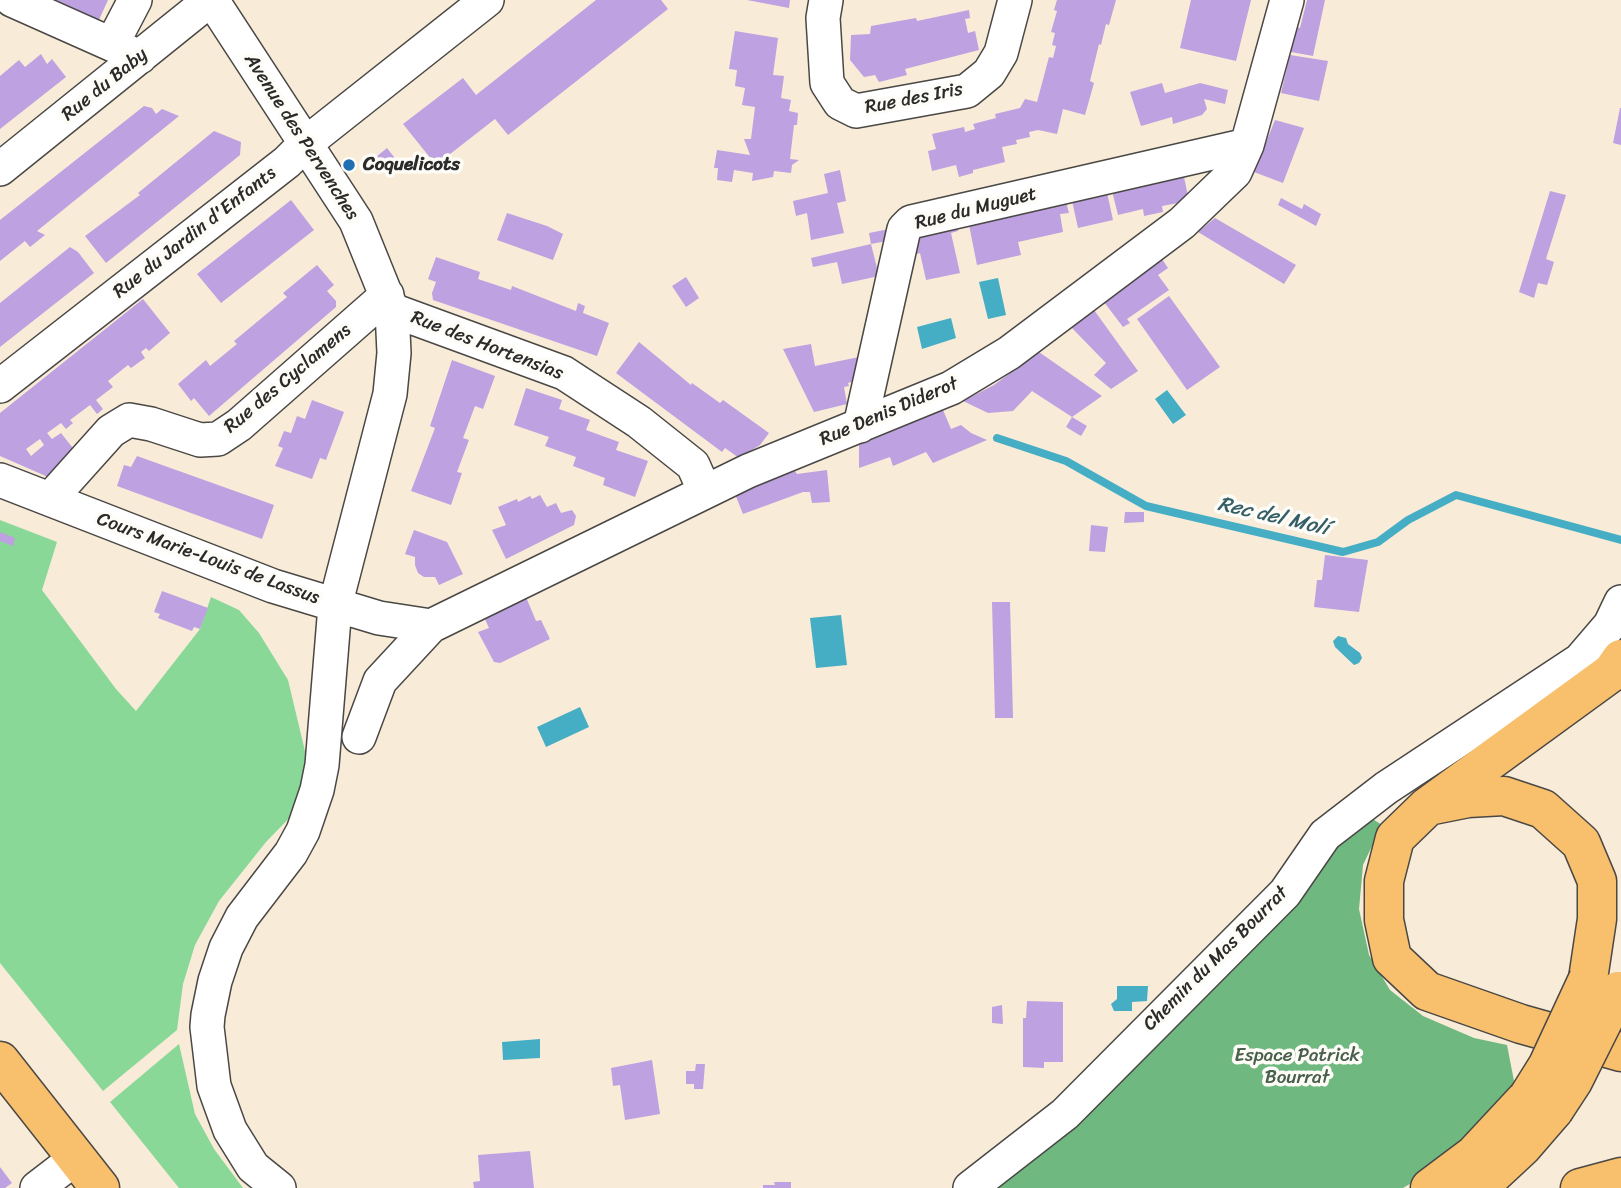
<!DOCTYPE html>
<meta charset="utf-8">
<style>
body{margin:0}
canvas{display:block;background:#f8ebd8}
</style>
<canvas width="1621" height="1188"></canvas>
<script>
const c = document.querySelector('canvas').getContext('2d');
c.lineJoin = 'round';
function fillPath(path, color) { c.fillStyle = color; c.fill(path, 'evenodd'); }
const toPath = rows => new Path2D(rows.map(r => 'M' + r).join(''));
function stroke(path, color, width, dash) { c.strokeStyle = color; c.lineWidth = width; c.lineCap = dash ? 'butt' : 'round'; c.setLineDash(dash || []); c.stroke(path); }
function label(font, color, halo, rows, align = 'center') {
  c.font = font + ' Sriracha,sans-serif'; c.lineWidth = 7; c.setLineDash([]); c.textBaseline = 'middle'; c.strokeStyle = halo; c.fillStyle = color; for (const [text, x, y, turn = 0] of rows) {
    c.save(); c.translate(x, y); c.rotate((+turn || 0) * Math.PI / 180); c.textAlign = isNaN(turn) ? turn : align; if (halo) c.strokeText(text, 0, 0); c.fillText(text, 0, 0); c.restore();
  }
}
fillPath(toPath([
 [0,520,57,542,42,590,116,689,136,711,200,629,211,597,239,610,259,633,288,680,305,751,305,771,296,811,266,842,219,901,195,945,183,984,177,1030,103,1091,0,963],
 [179,1044,195,1114,214,1149,243,1188,179,1188,110,1102]
]), '#8ad897');
fillPath(toPath([
 [1368,816,1382,825,1363,865,1359,909,1369,955,1390,990,1423,1016,1474,1038,1507,1045,1514,1081,1493,1115,1423,1176,1403,1188,988,1188,1336,838]
]), '#6fb880');
fillPath(toPath([
 [998,278,1006,315,988,319,979,282],
 [951,318,956,338,922,349,917,327],
 [1167,390,1186,415,1173,424,1155,399],
 [841,615,847,665,816,668,810,618],
 [1338,636,1346,638,1348,644,1360,653,1362,658,1359,663,1354,665,1335,647,1333,641],
 [580,707,589,727,546,747,537,727],
 [1117,986,1148,986,1147,1001,1132,1002,1132,1011,1114,1011,1111,1004,1117,999],
 [540,1039,540,1058,503,1060,502,1042]
]), '#45aec4');
stroke(toPath([
 [997,438,1066,461,1146,506,1343,552,1378,542,1408,520,1456,495,1621,540]
]), '#45aec4', 8);
fillPath(toPath([
 [48,0,108,0,98,22],
 [596,0,661,0,668,9,508,135,495,119,436,165,403,124,463,78,476,95],
 [747,0,790,0,789,8],
 [1057,0,1116,0,1109,25,1106,24,1101,45,1099,44,1090,81,1094,83,1085,115,1063,109,1057,134,1038,130,1029,132,1030,137,1016,140,1017,144,1002,147,1005,162,973,170,973,173,959,177,956,165,932,171,928,151,936,149,932,134,964,127,965,132,975,129,973,124,996,118,995,114,1020,108,1025,99,1037,102,1049,57,1053,58,1056,46,1052,45,1055,33,1051,32,1057,11,1054,10],
 [1191,0,1251,0,1236,61,1180,48],
 [1307,0,1325,0,1313,56,1291,52,1295,26,1300,28],
 [969,10,970,18,965,19,968,33,975,31,979,50,905,69,907,75,879,82,875,75,864,77,850,60,851,35,870,34,871,26,916,18,917,21],
 [735,31,778,38,773,75,784,76,781,98,791,100,789,111,798,113,797,125,794,125,790,159,799,160,792,165,791,173,774,171,773,177,752,181,753,173,734,170,732,182,717,180,718,168,714,168,717,150,750,155,744,139,751,139,755,107,742,105,745,88,735,86,737,70,729,69],
 [41,54,47,64,52,59,66,77,0,129,0,76,19,60,25,67],
 [1290,55,1328,61,1319,101,1281,93],
 [1162,83,1165,93,1200,83,1228,90,1225,104,1204,99,1207,109,1202,115,1173,124,1172,117,1141,126,1130,92],
 [144,106,152,108,156,114,162,109,179,116,37,231,45,235,30,247,25,241,0,261,0,220],
 [1620,108,1621,108,1621,145,1613,143],
 [1275,120,1304,128,1283,183,1254,172],
 [214,131,241,142,240,155,106,263,85,236,140,195,138,193],
 [387,148,394,157,383,165,376,157],
 [1198,167,1200,173,1184,177,1189,201,1162,206,1163,212,1144,216,1143,209,1118,215,1111,187],
 [840,170,846,201,837,203,844,233,811,240,807,213,796,216,793,201,828,193,824,174],
 [1106,188,1113,220,1078,228,1071,196],
 [1550,191,1566,195,1546,259,1554,262,1547,285,1538,283,1534,298,1519,292],
 [1065,198,1069,213,1060,214,1063,232,1018,242,1021,255,977,265,969,225],
 [1281,198,1302,209,1304,204,1321,214,1316,226,1278,205],
 [291,200,314,230,221,303,197,274],
 [507,213,547,226,563,234,553,260,497,240],
 [1215,218,1296,265,1284,284,1198,232],
 [957,222,958,231,951,233,960,273,926,280,920,253,917,254,916,231],
 [889,229,892,240,871,244,869,233],
 [871,244,879,276,842,284,837,262,813,267,811,258],
 [70,247,78,252,94,273,0,347,0,303],
 [436,257,480,272,478,279,511,290,512,286,576,311,578,303,585,306,583,313,609,323,597,356,433,300,432,293,436,282,428,279],
 [1162,259,1168,268,1158,275,1169,290,1127,319,1130,323,1123,327,1104,302],
 [317,265,334,285,327,291,336,301,336,307,209,416,194,398,191,401,178,384,206,360,210,366,237,344,234,341,287,297,283,293],
 [686,277,699,298,686,307,672,286],
 [1169,296,1220,367,1187,390,1137,319],
 [143,299,170,333,149,351,146,348,141,352,145,358,131,368,128,365,108,381,113,387,96,400,103,409,97,414,90,405,70,420,73,423,66,429,61,423,47,433,52,439,61,433,76,452,48,477,0,456,0,413],
 [40,439,44,445,31,456,26,449],
 [1094,310,1138,371,1111,389,1094,375,1106,363,1071,327],
 [639,342,691,385,692,383,720,403,723,400,769,433,760,445,739,458,725,448,722,452,616,373],
 [811,344,815,366,864,356,858,380,848,383,849,386,844,387,847,404,814,412,783,349],
 [1039,352,1102,396,1072,417,1032,391,1013,411,988,413,963,401,994,385],
 [452,360,495,376,483,409,475,406,463,438,469,440,457,472,462,473,451,505,411,491,435,428,430,426],
 [526,388,562,400,559,409,590,420,586,430,619,442,616,450,648,461,635,497,603,485,605,478,573,466,576,457,545,446,549,437,514,425],
 [312,400,344,412,326,460,320,458,312,479,275,466,283,448,278,446,284,431,291,433,297,416,305,419],
 [943,410,951,429,961,425,971,433,987,440,933,463,926,452,893,466,890,457,859,468,859,445],
 [1072,417,1087,426,1081,436,1066,427],
 [137,456,274,505,262,539,117,486,124,465,131,467],
 [827,470,830,502,812,503,810,492,803,492,743,514,735,494,795,471,797,474],
 [540,495,547,507,556,503,561,513,572,510,576,516,574,525,506,559,492,530,506,525,498,507,517,499,518,502,530,496,532,499],
 [1125,512,1144,512,1144,522,1124,523],
 [1091,525,1108,527,1105,552,1089,551],
 [414,530,447,542,463,574,439,585,435,577,424,577,418,573,415,565,415,557,405,554],
 [0,532,15,538,13,546,0,541],
 [1325,555,1368,560,1359,612,1314,607,1317,580,1322,580],
 [162,591,208,608,200,629,194,627,192,631,158,618,160,614,154,612],
 [526,597,536,621,541,620,550,639,500,663,494,662,478,632,489,628,484,617],
 [992,602,1010,602,1013,718,995,718],
 [1027,1001,1063,1002,1063,1062,1044,1062,1044,1068,1023,1067,1023,1018,1026,1018],
 [1002,1005,1003,1024,992,1023,992,1007],
 [652,1060,660,1114,625,1120,620,1085,613,1086,611,1068],
 [696,1064,705,1064,703,1089,694,1089,694,1084,686,1084,686,1071,695,1071],
 [530,1151,534,1188,474,1188,473,1182,480,1181,478,1155],
 [0,1167,12,1183,5,1188,0,1188],
 [774,1182,791,1182,791,1188,763,1188,763,1185,775,1185]
]), '#bea1e0');
const minor = toPath([
 [12,0,140,57],
 [212,0,356,221,392,310,394,353,390,394,335,606,322,765,317,790,303,831,291,853,242,917,226,948,215,981,208,1015,207,1027,214,1086,230,1130,253,1167,279,1188],
 [826,0,823,18,827,83,840,103,856,111,967,91,989,73,1001,53,1015,0],
 [112,44,135,0],
 [0,169,210,0],
 [392,310,564,373,639,422,693,465,705,492],
 [0,386,287,162,305,144,487,0],
 [860,426,904,229,911,222,1247,145],
 [0,480,273,586,379,618,431,626,748,471,951,388,1009,353,1182,223,1235,172,1247,145,1287,0],
 [50,499,111,431,129,420,151,424,200,440,218,439,239,425,387,295],
 [359,737,380,681,431,626],
 [37,1188,76,1158],
 [970,1188,1065,1114,1285,893,1325,835,1386,788,1580,660,1610,625,1621,602]
]);
const major = toPath([
 [1621,659,1612,672,1428,806,1395,838,1384,881,1384,920,1392,958,1427,991,1521,1024,1621,1052],
 [1433,805,1468,798,1504,796,1543,809,1581,843,1597,881,1597,919,1588,979],
 [0,1061,100,1188],
 [1430,1188,1474,1155,1528,1097],
 [1478,1188,1522,1147,1554,1110],
 [1580,1188,1621,1177]
]);
stroke(minor, '#4a4845', 36);
stroke(major, '#4a4845', 41);
stroke(minor, '#fff', 33);
stroke(major, '#f8bf6c', 38);
const majorBridge = toPath([
 [1528,1097,1548,1065,1588,979],
 [1554,1110,1573,1081,1618,991]
]);
stroke(majorBridge, '#4a4845', 41, []);
stroke(majorBridge, '#f8bf6c', 38);
for (const [x, y, r, color] of [
 [349,165,7,"#1f6fb2"]
]) { const dot = new Path2D(); dot.arc(x, y, r, 0, 2 * Math.PI); c.fillStyle = color; c.fill(dot); stroke(dot, '#fdfcf7', 2.5); }
label('19px', '#2b2b2b', '#fdfcf7', [
 ["Rue du Baby",105,85,-39],
 ["Rue des Iris",914,99,-11],
 ["Avenue des Pervenches",301,137,57],
 ["Rue du Muguet",976,209,-14],
 ["Rue du Jardin d'Enfants",195,233,-38],
 ["Rue des Hortensias",487,346,21],
 ["Rue des Cyclamens",288,379,-40],
 ["Rue Denis Diderot",889,412,-23],
 ["Cours Marie-Louis de Lassus",208,559,20],
 ["Chemin du Mas Bourrat",1216,959,-45]
]);
label('bold 19px', '#2b2b2b', '#fdfcf7', [
 ["Coquelicots",363,165]
], 'left');
label('19px', '#485f4b', '#fdfcf7', [
 ["Espace Patrick",1297,1056],
 ["Bourrat",1297,1078]
]);
label('italic 21px', '#355f68', '#fdfcf7', [
 ["Rec del Molí",1273,517,13]
]);
</script>
